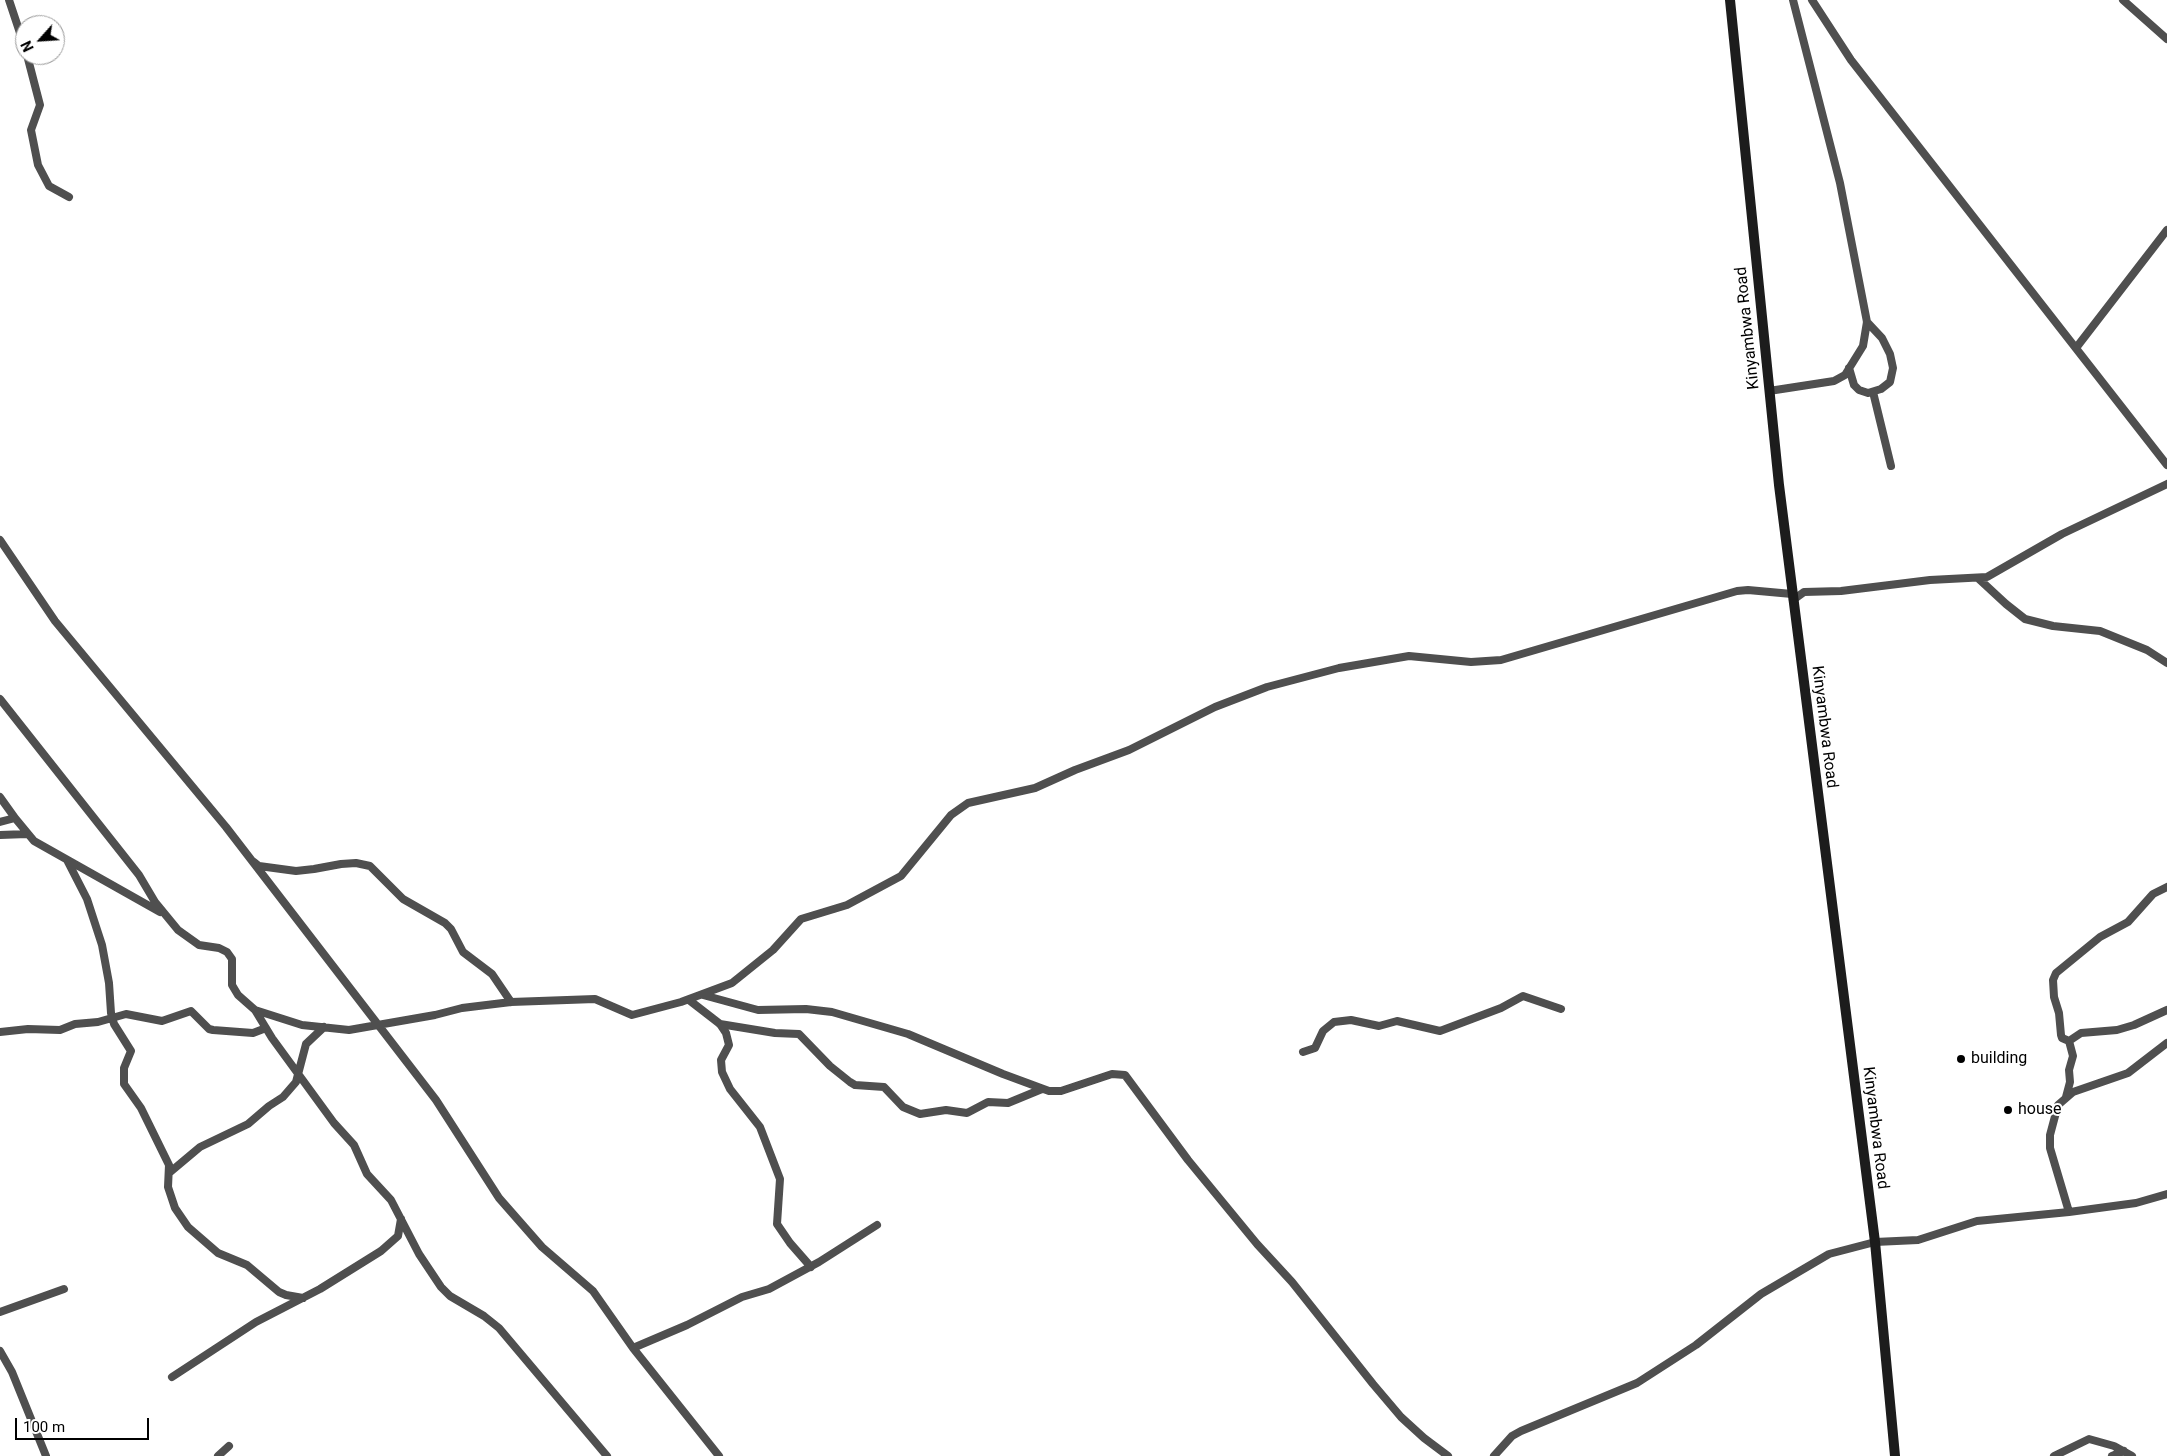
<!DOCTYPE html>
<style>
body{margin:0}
#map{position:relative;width:2167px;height:1456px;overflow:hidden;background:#fff;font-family:Roboto,sans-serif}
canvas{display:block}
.north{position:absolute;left:15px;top:15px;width:50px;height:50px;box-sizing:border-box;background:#fff;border:1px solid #999;border-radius:50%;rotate:244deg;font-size:14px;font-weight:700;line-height:20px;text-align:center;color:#000}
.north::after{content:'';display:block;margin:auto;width:18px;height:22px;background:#000;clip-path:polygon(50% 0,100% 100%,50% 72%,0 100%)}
.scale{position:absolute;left:15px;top:1418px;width:134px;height:22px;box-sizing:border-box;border:2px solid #000;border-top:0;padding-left:6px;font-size:15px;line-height:18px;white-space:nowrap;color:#000;-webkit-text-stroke:4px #fff;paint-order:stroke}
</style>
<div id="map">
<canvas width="2167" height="1456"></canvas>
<div class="north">N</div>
<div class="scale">100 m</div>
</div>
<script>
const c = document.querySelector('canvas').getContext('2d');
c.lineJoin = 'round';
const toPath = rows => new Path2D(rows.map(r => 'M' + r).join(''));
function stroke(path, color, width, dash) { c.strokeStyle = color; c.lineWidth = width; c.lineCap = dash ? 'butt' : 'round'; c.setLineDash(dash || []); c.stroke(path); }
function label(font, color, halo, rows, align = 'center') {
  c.font = font + ' Roboto,sans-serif'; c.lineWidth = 4; c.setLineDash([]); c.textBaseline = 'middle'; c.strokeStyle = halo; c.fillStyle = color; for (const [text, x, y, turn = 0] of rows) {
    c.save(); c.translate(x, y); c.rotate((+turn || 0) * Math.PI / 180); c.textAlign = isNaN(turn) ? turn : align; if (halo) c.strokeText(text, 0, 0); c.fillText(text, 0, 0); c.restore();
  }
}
stroke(toPath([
 [9,0,25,48],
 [1812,0,1851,60,2167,465],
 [2123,0,2167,39],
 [27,55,40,105,31,130,38,165,49,186,69,197],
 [2076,348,2167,230],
 [1849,368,1854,385,1859,390,1868,393,1881,389,1890,382,1893,368,1890,354,1882,338,1867,322],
 [1769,391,1834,381,1845,375,1863,346,1867,322,1840,183,1793,0],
 [1873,392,1891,466],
 [0,540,55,621,226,827,436,1100,499,1198,542,1247,593,1291,633,1348,719,1456],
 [1979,579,2006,604,2025,619,2053,626,2100,631,2147,650,2167,663],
 [1793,600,1804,592,1841,591,1930,580,1987,577,2062,534,2167,484],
 [0,699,139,875,155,902,178,930,199,945,219,948,227,952,232,959,232,985,238,995,255,1010,302,1025,349,1030,435,1015,462,1008,511,1002,595,999,632,1015,681,1002,732,983,773,950,801,919,847,905,901,876,951,815,968,803,1035,788,1075,770,1129,750,1215,707,1267,687,1339,668,1409,656,1471,662,1501,660,1737,591,1748,590,1792,594],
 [0,797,15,818],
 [0,822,15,818,34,841,160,912],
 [0,835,27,834],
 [67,860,87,899,102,945,109,983,111,1013,114,1024,131,1051,124,1068,124,1084,141,1108,169,1165,168,1187,175,1208,188,1227,218,1253,247,1265,279,1292,286,1295,303,1298],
 [254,862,259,866,296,871,314,869,341,864,356,863,370,866,403,899,445,923,451,929,463,952,492,974,511,1002],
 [703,995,758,1010,806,1009,832,1012,908,1034,1003,1074,1049,1091,1061,1091,1112,1074,1125,1075,1188,1160,1257,1244,1292,1282,1373,1384,1401,1417,1424,1438,1448,1456],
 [689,1000,720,1024,726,1033,729,1045,721,1060,722,1072,730,1089,760,1127,780,1179,777,1224,790,1243,811,1267],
 [255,1010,272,1038,334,1123,354,1145,367,1174,391,1200,419,1254,441,1287,450,1296,484,1316,499,1328,607,1456],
 [720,1024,775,1033,799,1034,830,1066,850,1082,855,1085,884,1087,903,1107,920,1114,946,1110,967,1113,988,1102,1008,1103,1042,1089],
 [0,1032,28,1029,60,1030,75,1024,98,1022,126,1014,162,1021,191,1011,209,1029,213,1030,253,1033,266,1028],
 [2069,1041,2062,1038,2061,1035,2059,1013,2054,997,2053,980,2056,973,2100,937,2128,922,2153,894,2167,887],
 [1303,1052,1315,1048,1323,1031,1334,1022,1351,1020,1379,1026,1397,1021,1440,1031,1501,1008,1523,996,1561,1009],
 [2066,1097,2070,1082,2069,1070,2073,1056,2069,1041,2081,1033,2117,1030,2134,1025,2167,1010],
 [169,1173,200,1147,248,1124,269,1106,283,1097,296,1082,306,1044,324,1027],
 [2069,1212,2050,1148,2050,1135,2058,1105,2073,1092,2128,1073,2167,1043],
 [0,1312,64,1289],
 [633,1348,687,1325,742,1297,769,1289,819,1262,877,1225],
 [0,1351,12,1372,46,1456],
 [172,1377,256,1322,320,1289,381,1251,398,1236,401,1219],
 [218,1456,229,1446],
 [1494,1456,1512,1436,1521,1431,1637,1383,1696,1345,1761,1294,1829,1254,1875,1242,1918,1240,1977,1221,2069,1212,2136,1203,2167,1194],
 [2054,1456,2089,1439,2114,1446,2132,1456],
 [2112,1456,2124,1451]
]), '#4f4f4f', 8);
stroke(toPath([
 [1730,0,1779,485,1875,1242,1895,1456]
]), '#1c1c1c', 10);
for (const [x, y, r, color] of [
 [1961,1059,5,"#000"],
 [2008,1110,5,"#000"]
]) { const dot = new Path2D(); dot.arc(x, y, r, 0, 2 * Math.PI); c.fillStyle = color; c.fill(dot); stroke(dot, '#fff', 2); }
label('16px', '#000', '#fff', [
 ["Kinyambwa Road",1748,328,-96],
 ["Kinyambwa Road",1824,727,83],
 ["Kinyambwa Road",1875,1128,83]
]);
label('16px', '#000', '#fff', [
 ["building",1971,1059],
 ["house",2018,1110]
], 'left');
</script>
